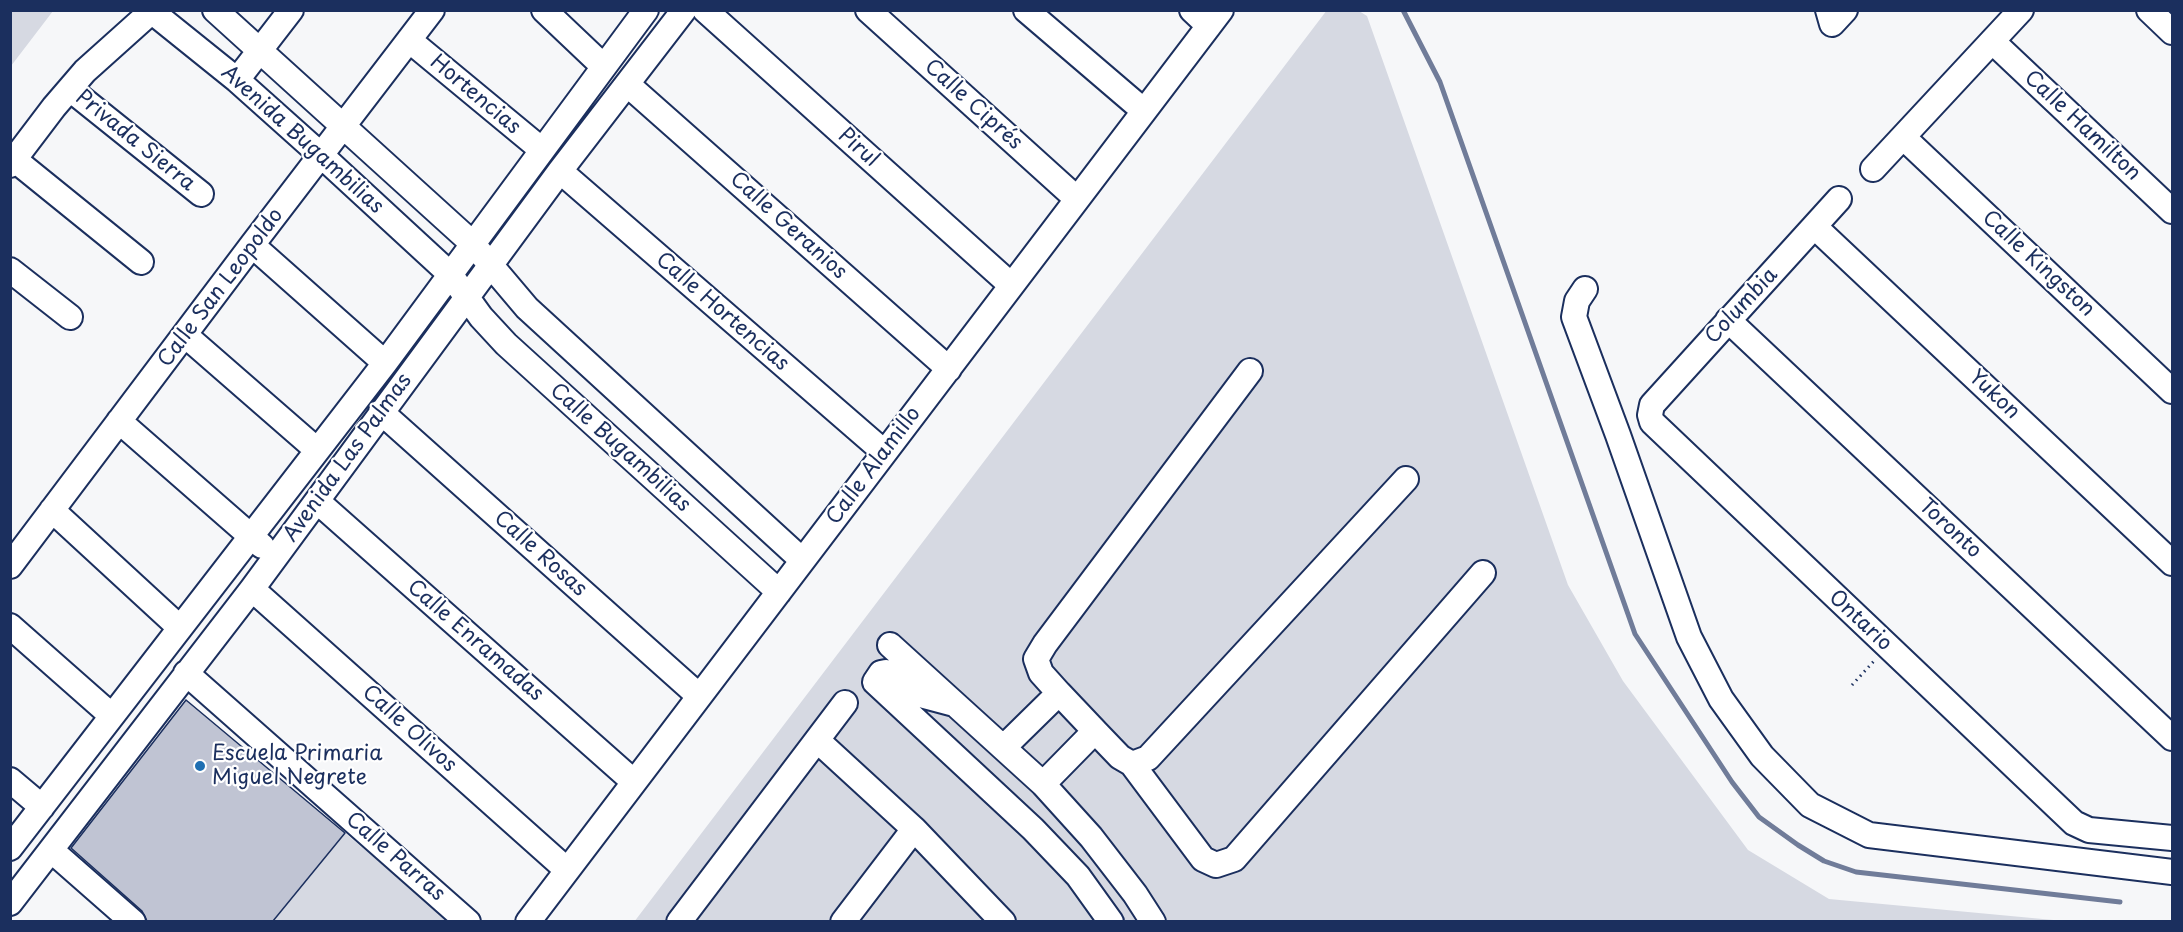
<!DOCTYPE html>
<meta charset="utf-8">
<style>
body{margin:0}
#map{position:relative;width:2183px;height:932px;overflow:hidden;background:#f6f7f9;font-family:"Playpen Sans",sans-serif}
canvas{display:block}
.frame{position:absolute;inset:0;border:12px solid #1b2f5e;pointer-events:none}
</style>
<div id="map">
<canvas width="2183" height="932"></canvas>
<div class="frame"></div>
</div>
<script>
const c = document.querySelector('canvas').getContext('2d');
c.lineJoin = 'round';
function fillPath(path, color) { c.fillStyle = color; c.fill(path, 'evenodd'); }
const toPath = rows => new Path2D(rows.map(r => 'M' + r).join(''));
function stroke(path, color, width, dash) { c.strokeStyle = color; c.lineWidth = width; c.lineCap = dash ? 'butt' : 'round'; c.setLineDash(dash || []); c.stroke(path); }
function label(font, color, halo, rows, align = 'center') {
  c.font = font + ' "Playpen Sans",sans-serif'; c.lineWidth = 4.5; c.setLineDash([]); c.textBaseline = 'middle'; c.strokeStyle = halo; c.fillStyle = color; for (const [text, x, y, turn = 0] of rows) {
    c.save(); c.translate(x, y); c.rotate((+turn || 0) * Math.PI / 180); c.textAlign = isNaN(turn) ? turn : align; if (halo) c.strokeText(text, 0, 0); c.fillText(text, 0, 0); c.restore();
  }
}
fillPath(toPath([
 [11,10,53,11,11,66,10,11],
 [1327,10,1359,11,1367,16,1568,585,1623,681,1748,850,1829,899,2064,921,634,922],
 [345,833,449,921,273,922]
]), '#d6d9e2');
stroke(toPath([
 [1403,10,1440,82,1635,634,1732,782,1759,817,1798,845,1824,861,1856,872,2120,902]
]), '#707c99', 5);
const building = toPath([
 [186,700,345,833,273,921,147,921,142,911,71,848,186,700]
]);
fillPath(building, '#c0c4d3');
stroke(building, '#1b2f5e', 1.5);
const minor = toPath([
 [150,10,237,80,322,156,450,274,481,317,506,344,779,592],
 [215,10,472,243,527,308,802,560],
 [544,10,603,66],
 [705,10,1011,285],
 [868,10,1077,199],
 [1026,10,1144,111],
 [1192,10,1209,26],
 [1828,10,1832,24,1845,10],
 [2149,10,2172,32],
 [409,40,542,150],
 [1992,41,2172,211],
 [237,80,291,10],
 [627,84,949,369],
 [70,89,201,194],
 [1903,137,2172,391],
 [15,160,141,262],
 [10,165,54,107,85,71,153,10],
 [1873,169,2021,10],
 [560,171,884,452],
 [1839,199,1652,405,1650,415,1652,422,2074,823,2089,830,2172,838],
 [1815,227,2172,563],
 [252,245,385,363],
 [10,270,70,317],
 [1585,289,1577,301,1574,317,1618,435,1689,637,1721,699,1762,756,1810,805,1869,835,2172,872],
 [1728,320,2172,738],
 [185,335,317,450],
 [381,412,699,696],
 [119,421,262,546],
 [317,501,634,782],
 [52,510,179,627],
 [10,566,252,245,432,10],
 [252,589,567,870],
 [10,626,112,716],
 [890,645,1043,784,1091,837,1135,894,1153,922],
 [186,673,468,922],
 [1059,693,1095,731],
 [954,704,924,696,886,672,881,673,875,682,1033,829,1078,876,1111,922],
 [817,740,914,829,1003,922],
 [1004,747,1059,693,1041,673,1036,659,1045,644,1250,371],
 [1132,764,1203,859,1216,865,1234,859,1483,573],
 [10,780,42,807],
 [1043,784,1095,731,1120,757,1132,764,1148,758,1406,479],
 [10,848,385,363,646,10],
 [51,850,133,922],
 [10,903,252,589,560,171,684,10],
 [528,922,1221,10],
 [679,922,845,703],
 [843,922,914,829]
]);
stroke(minor, '#1b2f5e', 28);
stroke(toPath([
 [1852,685,1874,661]
]), '#1b2f5e', 3, [1.5, 4.5]);
stroke(minor, '#fff', 24);
for (const [x, y, r, color] of [
 [200,766,6,"#1f6fb2"]
]) { const dot = new Path2D(); dot.arc(x, y, r, 0, 2 * Math.PI); c.fillStyle = color; c.fill(dot); stroke(dot, '#fff', 2); }
label('21px', '#1b2f5e', '#fff', [
 ["Hortencias",475,95,40],
 ["Calle Ciprés",973,105,42],
 ["Calle Hamilton",2082,126,43],
 ["Avenida Bugambilias",302,140,42],
 ["Privada Sierra",135,141,39],
 ["Pirul",858,148,42],
 ["Calle Geranios",788,226,42],
 ["Calle Kingston",2038,264,43],
 ["Calle San Leopoldo",221,288,-53],
 ["Columbia",1742,306,-47],
 ["Calle Hortencias",722,312,41],
 ["Yukon",1994,395,43],
 ["Calle Bugambilias",620,448,42],
 ["Avenida Las Palmas",348,458,-54],
 ["Calle Alamillo",874,466,-53],
 ["Toronto",1950,529,43],
 ["Calle Rosas",540,554,42],
 ["Ontario",1860,621,43],
 ["Calle Enramadas",475,641,41],
 ["Calle Olivos",409,729,42],
 ["Calle Parras",395,857,41]
]);
label('21px', '#1b2f5e', '#fff', [
 ["Escuela Primaria",212,754],
 ["Miguel Negrete",212,778]
], 'left');
</script>
